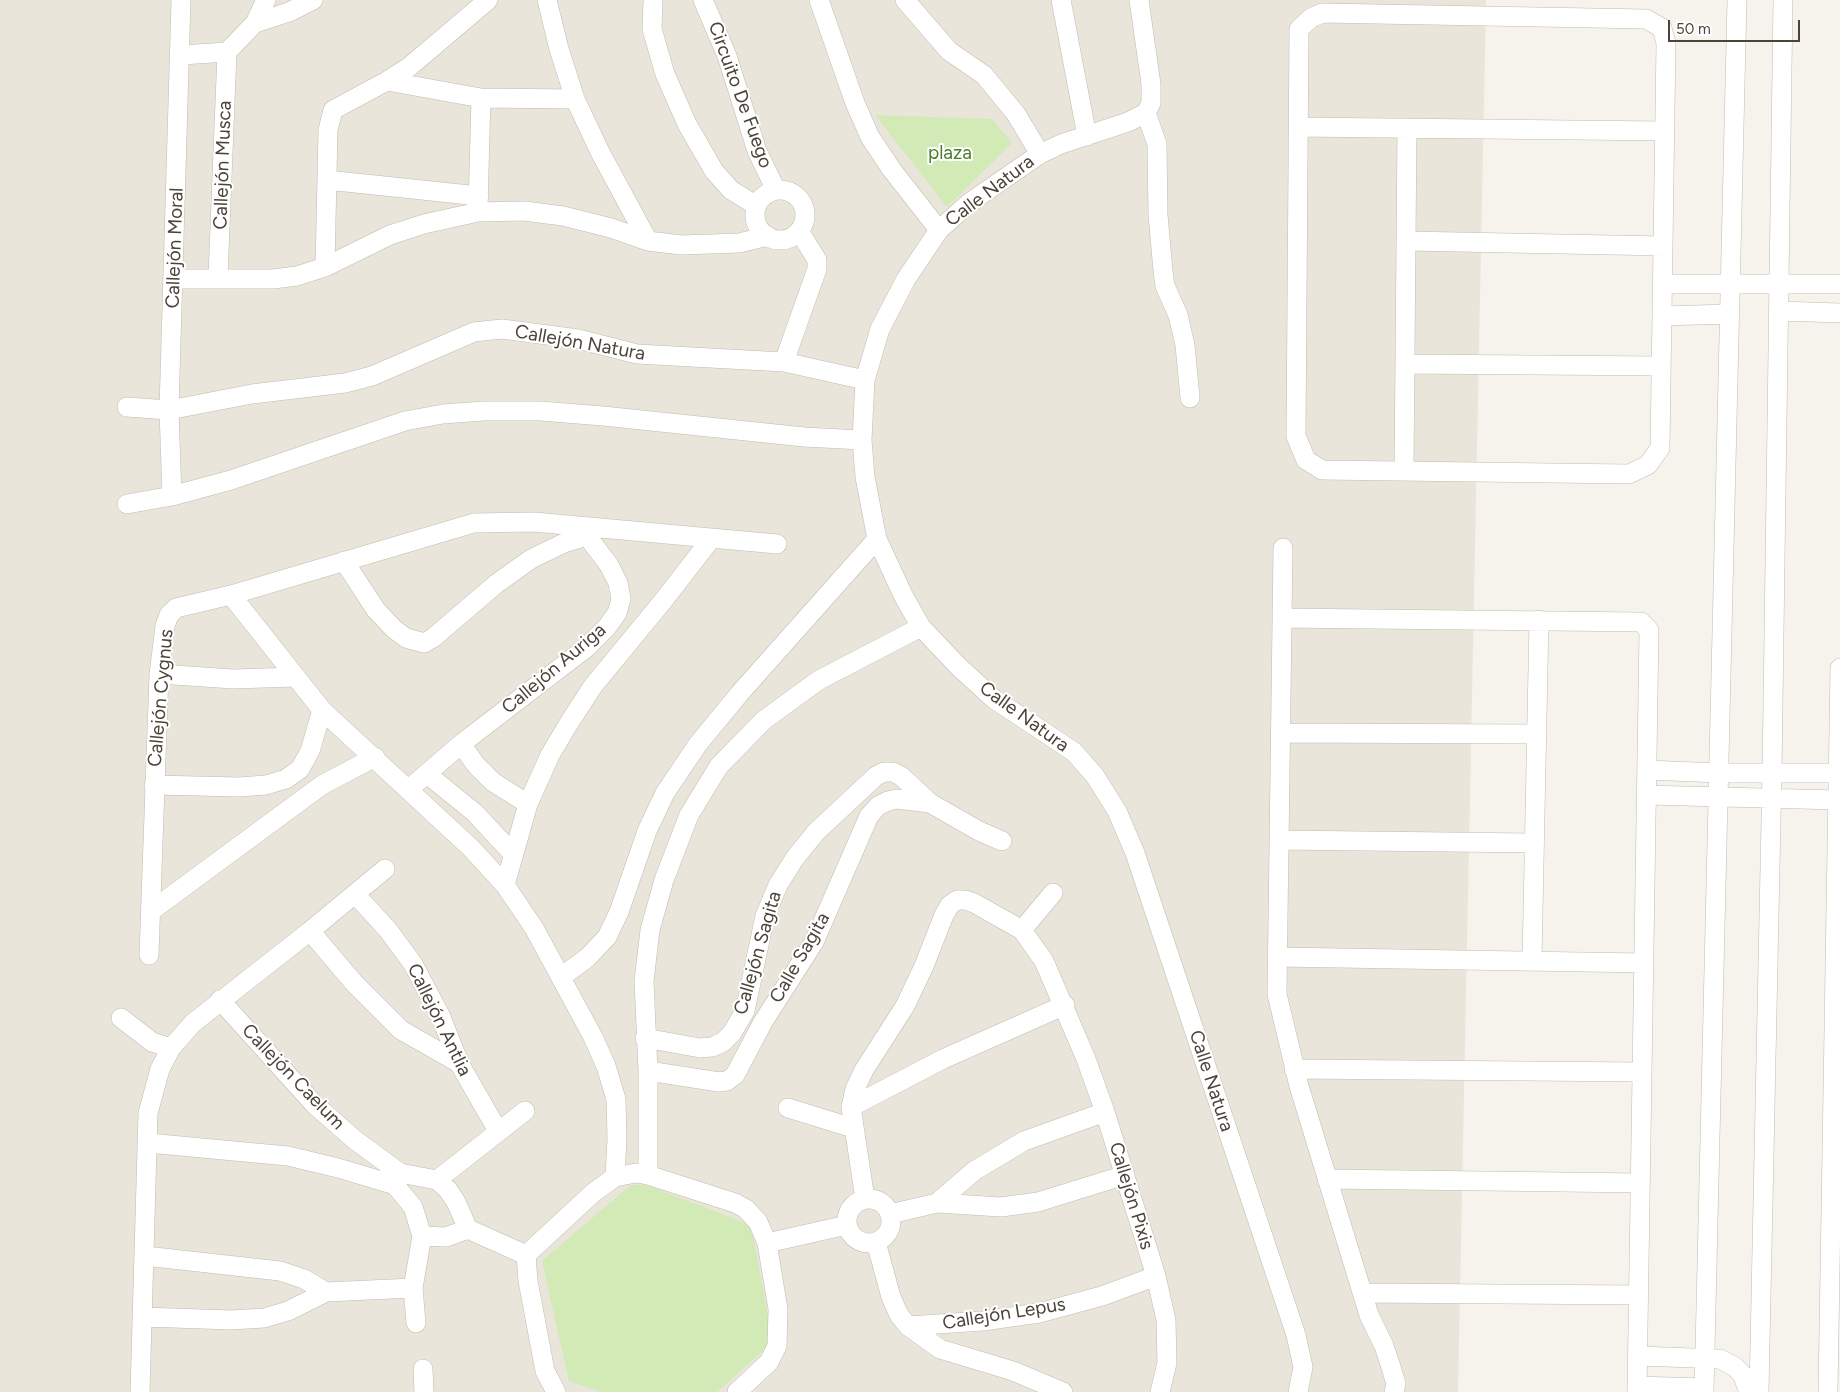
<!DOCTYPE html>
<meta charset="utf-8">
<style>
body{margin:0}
#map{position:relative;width:1840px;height:1392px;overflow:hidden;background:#f6f3ec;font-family:Figtree,sans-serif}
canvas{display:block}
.scale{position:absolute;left:1668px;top:20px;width:132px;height:22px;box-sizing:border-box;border:2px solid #4b4439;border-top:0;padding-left:6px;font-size:15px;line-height:18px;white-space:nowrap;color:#4b4439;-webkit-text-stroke:4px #fff;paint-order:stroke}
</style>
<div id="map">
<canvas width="1840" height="1392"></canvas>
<div class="scale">50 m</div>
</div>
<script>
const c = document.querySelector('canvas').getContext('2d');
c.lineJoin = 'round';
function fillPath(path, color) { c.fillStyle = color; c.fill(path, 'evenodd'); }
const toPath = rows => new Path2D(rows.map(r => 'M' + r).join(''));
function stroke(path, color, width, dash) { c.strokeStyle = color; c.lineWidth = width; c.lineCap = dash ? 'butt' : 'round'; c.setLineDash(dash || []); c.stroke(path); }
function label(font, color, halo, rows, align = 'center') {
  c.font = font + ' Figtree,sans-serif'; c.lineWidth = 4; c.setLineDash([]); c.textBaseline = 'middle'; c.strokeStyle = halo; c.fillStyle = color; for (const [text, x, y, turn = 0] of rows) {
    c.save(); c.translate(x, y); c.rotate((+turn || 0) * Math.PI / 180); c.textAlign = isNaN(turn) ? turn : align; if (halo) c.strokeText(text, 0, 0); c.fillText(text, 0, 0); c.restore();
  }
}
fillPath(toPath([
 [0,0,1486,0,1458,1392,0,1392]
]), '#eae5da');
fillPath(toPath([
 [875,115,992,119,1012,143,947,207],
 [631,1185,646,1185,751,1225,773,1342,717,1392,601,1392,569,1381,542,1261]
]), '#d2eab5');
const minor = toPath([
 [547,0,559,49,575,99,600,152,648,241],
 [653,0,652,29,665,74,687,124,714,171,731,190,757,206],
 [703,0,727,56,757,151,776,190],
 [819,0,855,103,870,137,892,170,939,230],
 [905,0,949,51,984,75,1016,114,1040,154],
 [1061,0,1087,136],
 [1139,0,1151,84,1151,103,1146,113,1157,144,1158,215,1163,271,1165,286,1178,315,1185,345,1190,398],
 [1322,13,1646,19,1662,28,1666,43,1660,448,1648,465,1629,474,1322,470,1306,460,1296,436,1299,29,1311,18,1322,13],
 [255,23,289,12,313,0],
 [181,55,227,52,255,23,266,0],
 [387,81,481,98,575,99],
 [1146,113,1128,122,1061,144,1040,154,969,203,939,230,906,279,880,329,865,380,862,440,865,477,877,539,904,597,921,627,959,667,994,699,1074,752,1095,776,1117,811,1135,853,1296,1335,1303,1367,1298,1392],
 [1298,127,1665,131],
 [327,180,479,196],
 '755 215a25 25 0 1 1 50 0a25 25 0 1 1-50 0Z',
 [478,207,481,98],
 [1407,241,1663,246],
 [325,267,328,130,333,110,387,81,409,67,488,0],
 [218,277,227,52],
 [175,279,273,279,297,276,325,267,390,235,424,224,478,212,524,211,563,216,611,228,648,241,681,245,739,243,768,236],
 [1663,284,1840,284],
 [1778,311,1840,313],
 [1662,316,1730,314],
 [784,362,817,269,817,260,799,231],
 [1405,364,1661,366],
 [127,407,169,410,252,394,345,383,372,376,474,332,502,329,578,339,637,354,784,362,865,380],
 [1404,471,1407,128],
 [172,496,169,410,181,0],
 [127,504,172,496,231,480,405,421,443,414,483,411,541,411,603,416,804,437,862,440],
 [1283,548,1277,994,1299,1086,1369,1315,1384,1346,1391,1367,1396,1384,1394,1392],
 [344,561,376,610,394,629,406,638,424,643,433,638,496,584,531,559,564,543,587,536,609,565,618,583,621,599,617,613,607,627,586,648,461,744,410,788],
 [231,595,322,710,471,848,505,885,534,928,593,1037,606,1066,616,1099,617,1139,615,1177],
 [1282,618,1641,622,1649,630,1637,1392],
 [159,674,233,679,296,677],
 [1281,733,1537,734],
 [461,744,476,765,493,782,528,804],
 [1647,770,1719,773,1838,773],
 [427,774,475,813,513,854],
 [154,785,239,787,266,785,286,779,300,769,310,751,322,710],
 [1647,795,1838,800],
 [1279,840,1534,843],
 [505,885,528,804,550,755,569,723,593,686,663,601,711,539],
 [355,894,388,930,413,964,441,1017,459,1063,498,1131],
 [151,911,322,785,375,757],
 [1022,930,1053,893],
 [310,931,354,983,401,1030,459,1063],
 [149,955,159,674,165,626,169,615,176,608,231,595,474,523,534,522,777,544],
 [1277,957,1644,963],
 [1532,961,1539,620],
 [561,977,587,958,607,937,619,912,647,831,665,793,698,744,740,693,877,539],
 [220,1000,314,1104,355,1140,400,1173,437,1180,448,1190,456,1202,468,1229,526,1255],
 [121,1018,152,1042,171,1048],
 [645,1038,700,1048,712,1047,723,1042,732,1033,745,1011,765,916,778,885,795,858,816,832,876,776,884,772,893,772,901,776,930,803,979,831,1002,841],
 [1294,1069,1642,1072],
 [648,1071,719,1082,727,1081,735,1075,763,1022,814,942,869,816,878,806,888,801,897,799,930,803],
 [851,1107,855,1089,864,1070,905,1006,924,966,944,915,950,905,957,900,965,900,974,903,1022,930,1044,961,1086,1059,1105,1112,1156,1276,1166,1320,1167,1363,1160,1392],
 [788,1108,853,1128],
 [148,1143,288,1156,338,1168,395,1185,413,1207,422,1236],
 [648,1175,648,1071,644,981,650,930,664,880,689,815,719,766,764,720,819,680,921,627],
 [1327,1179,1640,1183],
 [437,1180,525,1111],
 [865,1199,851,1107,943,1059,1065,1005],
 '847 1221a22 22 0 1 1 44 0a22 22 0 1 1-44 0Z',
 [937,1203,974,1171,1024,1141,1105,1112],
 [890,1214,937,1203,1001,1207,1038,1202,1125,1175],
 [876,1242,891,1297,899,1315,908,1326,940,1349,1013,1371,1063,1392],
 [767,1243,847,1225],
 [145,1256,280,1271,304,1279,326,1292],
 [413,1288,416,1323],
 [1363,1293,1639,1295],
 [143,1317,231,1320,264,1318,288,1311,326,1292,413,1288,422,1236,446,1237,468,1229],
 [908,1326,983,1321,1039,1313,1102,1296,1156,1276],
 [1638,1356,1720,1359,1735,1367,1742,1374,1749,1392],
 [423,1369,424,1392],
 [1637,1386,1704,1388],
 [140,1392,148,1113,160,1069,171,1048,193,1023,310,931,385,869],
 [556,1392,545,1371,528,1281,526,1255,593,1193,615,1177,636,1173,648,1175,735,1203,746,1209,758,1222,767,1243,778,1309,777,1346,769,1362,737,1392],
 [1704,1392,1737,0],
 [1759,1392,1772,773,1783,0],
 [1828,1392,1840,668]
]);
stroke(minor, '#c2bbae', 20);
stroke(minor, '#fff', 19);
label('19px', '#4b4439', '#fff', [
 ["Circuito De Fuego",740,95,70],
 ["Callejón Musca",223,165,-88],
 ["Calle Natura",990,191,-37],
 ["Callejón Moral",175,248,-88],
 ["Callejón Natura",580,343,10],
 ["Callejón Auriga",554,669,-40],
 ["Callejón Cygnus",161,698,-85],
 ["Calle Natura",1024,717,36],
 ["Callejón Sagita",758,953,-74],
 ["Calle Sagita",800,958,-60],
 ["Callejón Antlia",439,1020,64],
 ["Callejón Caelum",293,1077,46],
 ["Calle Natura",1211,1081,72],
 ["Callejón Pixis",1131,1196,73],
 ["Callejón Lepus",1004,1314,-9]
]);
label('19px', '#4a7f2a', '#fff', [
 ["plaza",950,153]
]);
</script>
